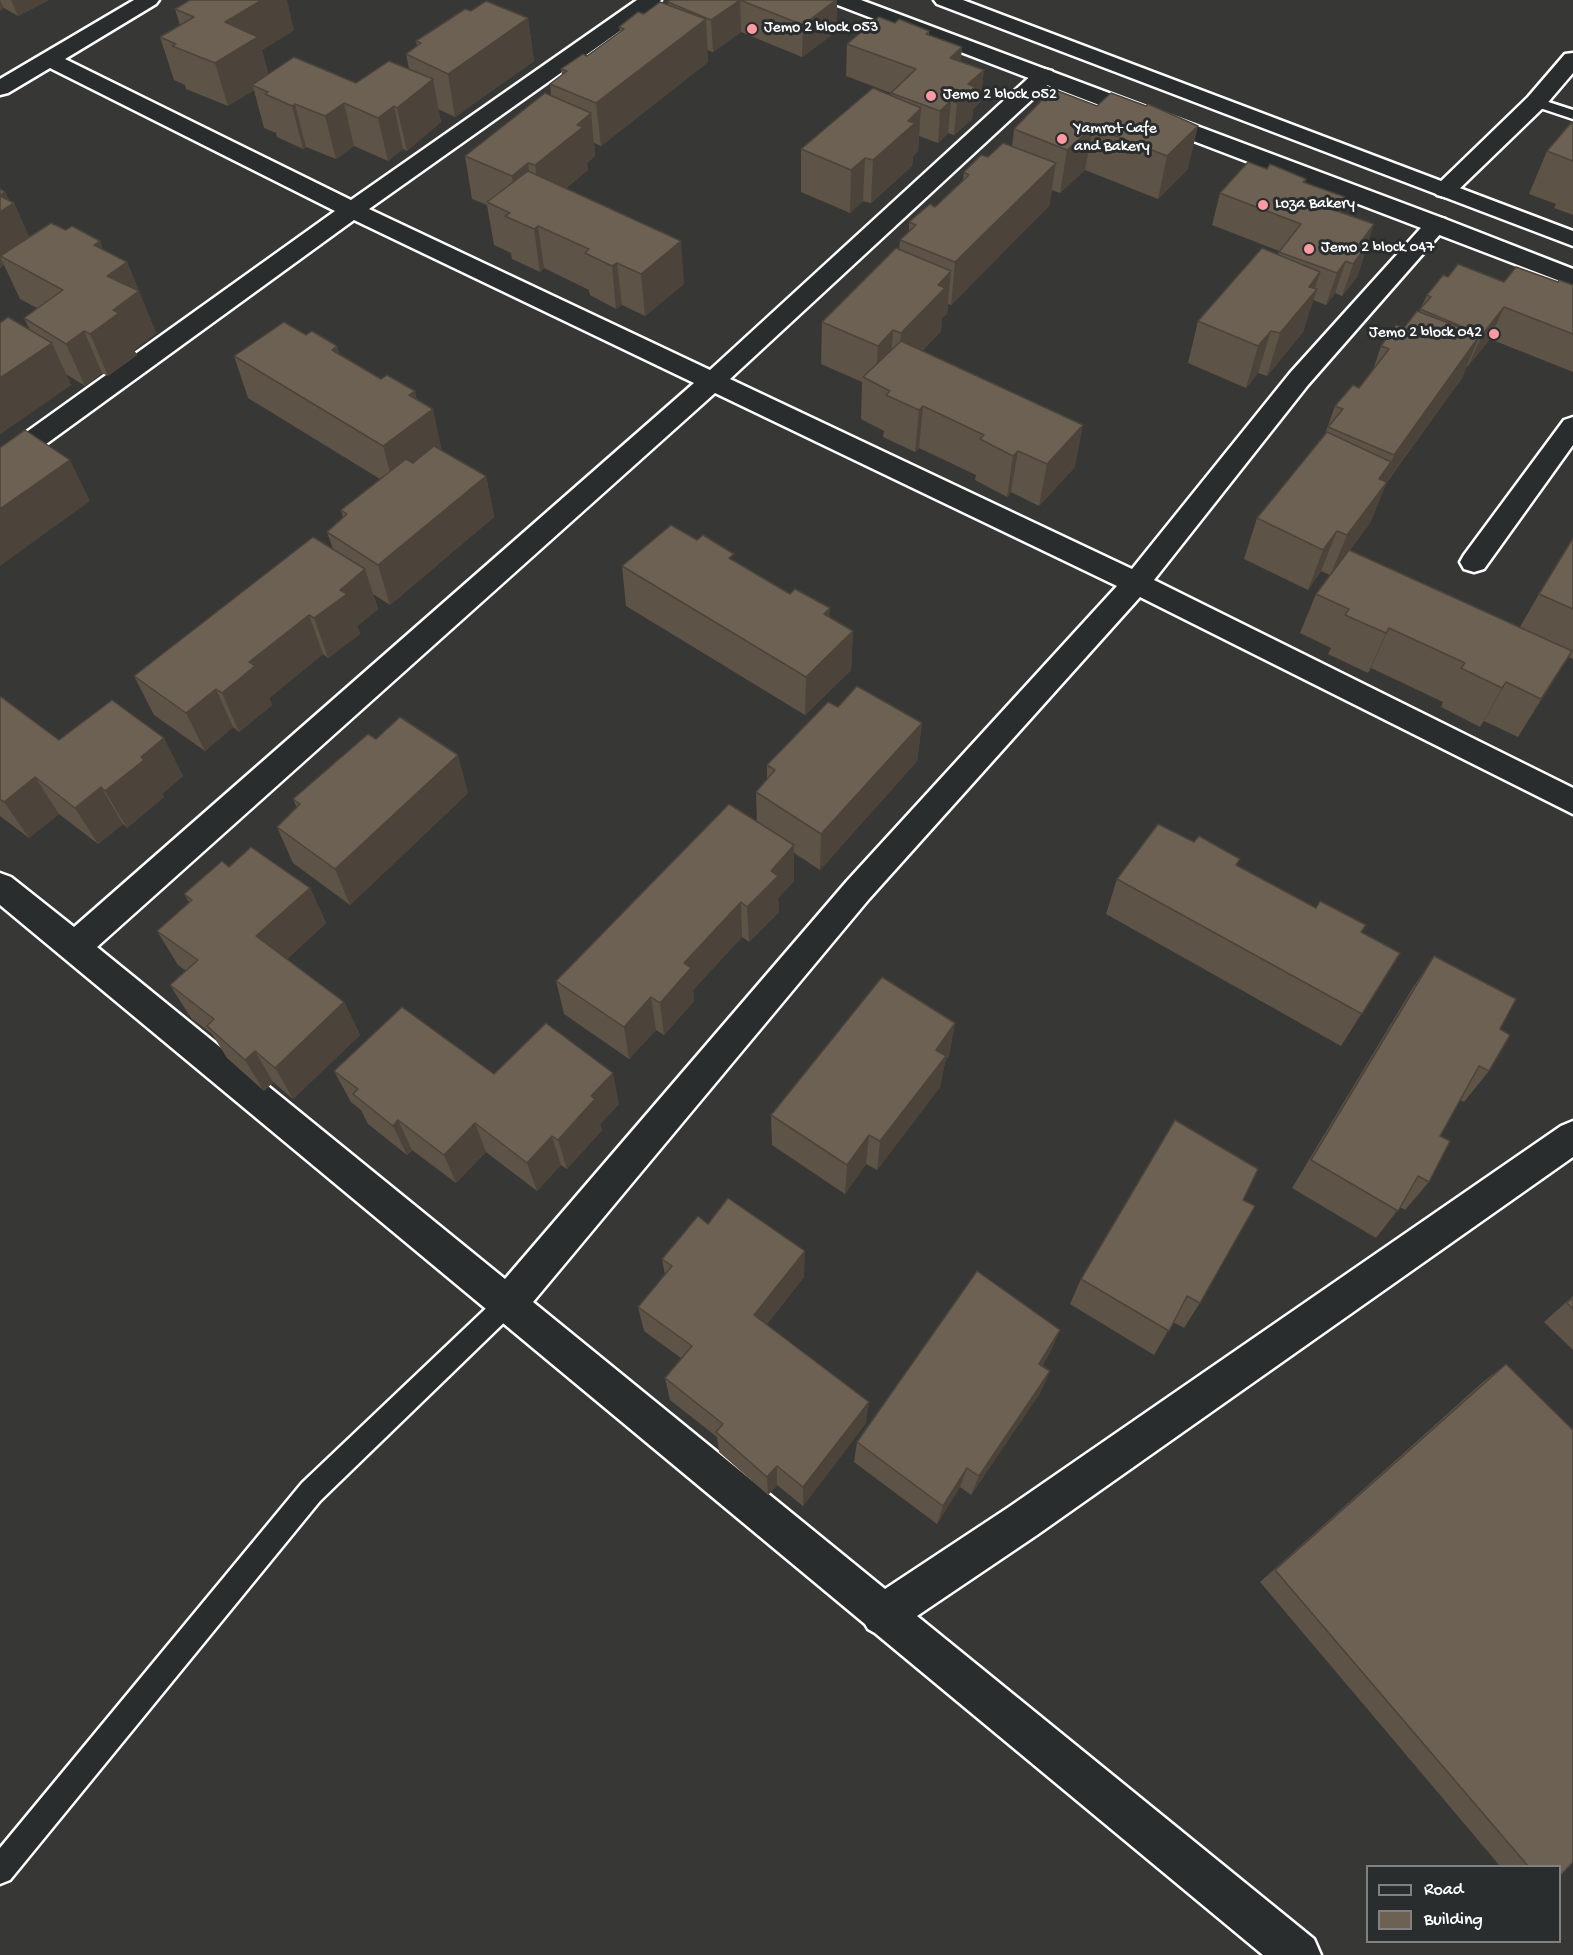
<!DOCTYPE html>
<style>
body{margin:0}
#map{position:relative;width:1573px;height:1955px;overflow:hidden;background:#373735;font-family:"Gochi Hand",sans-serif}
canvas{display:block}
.legend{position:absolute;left:1366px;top:1865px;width:195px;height:78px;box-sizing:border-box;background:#2a2d2e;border:2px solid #7f8182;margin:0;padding:8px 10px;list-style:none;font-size:18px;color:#fff}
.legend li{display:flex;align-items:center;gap:12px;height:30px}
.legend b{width:30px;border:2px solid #7f8182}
</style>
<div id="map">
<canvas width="1573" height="1955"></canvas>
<ul class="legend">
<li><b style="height:8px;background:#2a2d2e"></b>Road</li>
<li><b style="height:16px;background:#6c6153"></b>Building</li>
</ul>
</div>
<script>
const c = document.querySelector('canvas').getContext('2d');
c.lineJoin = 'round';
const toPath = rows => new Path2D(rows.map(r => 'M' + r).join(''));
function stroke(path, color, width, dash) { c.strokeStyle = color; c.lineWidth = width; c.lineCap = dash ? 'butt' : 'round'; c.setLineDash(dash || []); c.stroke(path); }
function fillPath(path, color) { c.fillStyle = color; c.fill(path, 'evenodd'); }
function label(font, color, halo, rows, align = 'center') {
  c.font = font + ' "Gochi Hand",sans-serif'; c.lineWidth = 6; c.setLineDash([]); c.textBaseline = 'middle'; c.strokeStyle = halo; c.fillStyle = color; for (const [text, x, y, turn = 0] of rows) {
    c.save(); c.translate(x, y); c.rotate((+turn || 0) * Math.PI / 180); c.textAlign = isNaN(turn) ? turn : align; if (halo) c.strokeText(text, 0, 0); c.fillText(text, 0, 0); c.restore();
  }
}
const service = toPath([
 [1536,98,1573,110,1573,119,1531,105,1529,102,1531,99,1536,98],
 [507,1293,515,1296,519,1304,515,1312,320,1501,10,1880,0,1884,0,1848,302,1483,499,1296,507,1293]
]);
const minor = toPath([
 [134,0,159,0,156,4,65,59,351,200,637,0,661,0,658,4,369,209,710,370,1036,71,1044,69,1052,71,1055,76,1052,81,730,379,1132,569,1290,373,1429,219,1437,217,1445,219,1449,224,1308,385,1154,580,1573,788,1573,814,1140,597,869,899,533,1302,885,1589,1009,1507,1561,1126,1573,1121,1573,1157,1037,1535,917,1616,1314,1939,1321,1955,1263,1955,875,1633,868,1629,865,1624,0,905,0,873,11,877,74,927,694,383,354,220,9,471,0,473,0,451,335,211,50,68,8,93,0,95,0,79,134,0],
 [715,393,1117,586,847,881,505,1279,97,947,715,393],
 [1573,53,1573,73,1544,107,1453,195,1445,197,1437,195,1433,190,1437,185,1528,97,1565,54,1573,53],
 [1573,417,1573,445,1484,569,1474,572,1464,569,1460,562,1464,555,1564,420,1573,417]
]);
const tertiary = toPath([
 [832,0,861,0,1445,219,1573,269,1573,286,835,4,832,0],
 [934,0,963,0,1573,231,1573,246,937,4,934,0]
]);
stroke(service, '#fff', 5);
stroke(minor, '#fff', 5);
stroke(tertiary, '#fff', 5);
fillPath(service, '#2a2d2e');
fillPath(minor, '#2a2d2e');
fillPath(tertiary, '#2a2d2e');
fillPath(toPath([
 [0,0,49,0,18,16,4,8,0,11],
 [670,0,837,0,836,32,802,57,741,32,713,52,707,50,708,62,601,146,594,143,595,156,587,163,588,170,565,189,684,284,645,316,622,305,616,309,590,295,589,290,544,268,540,272,512,259,511,253,494,245,487,205,472,199,465,156,551,96,550,84,562,75,561,69,587,56,620,32,619,27,644,14,668,5,668,2],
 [175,9,294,30,262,50,268,74,356,83,409,69,406,54,417,47,416,41,471,11,528,18,534,61,455,117,438,109,441,122,407,151,403,149,388,161,354,146,336,159,306,147,303,149,277,137,276,133,264,128,254,90,228,106,186,89,185,85,174,80,160,37,180,25],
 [895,23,929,31,929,35,962,47,960,62,984,70,980,102,973,109,972,119,954,135,948,133,938,143,919,136,918,151,913,156,912,166,871,203,863,201,850,213,801,192,801,149,890,96,891,93,846,76,847,44],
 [1046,101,1097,106,1188,169,1158,199,1085,170,1060,193,1052,190,1049,206,951,305,948,304,947,314,942,318,941,331,922,351,1075,467,1039,506,1011,492,1007,497,975,480,976,475,919,448,915,452,883,437,884,431,861,419,862,382,821,364,822,322,899,249,900,240,909,232,909,222,935,207,963,181,964,172,988,157,1012,147,1014,129],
 [1573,124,1573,215,1554,208,1556,204,1529,194,1547,151],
 [1267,169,1306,179,1305,183,1345,197,1340,212,1368,244,1357,277,1342,296,1335,293,1326,305,1313,300,1303,332,1267,376,1258,373,1246,388,1188,363,1198,321,1278,254,1279,251,1212,225,1220,193],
 [0,189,5,192,9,200,14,203,29,237,103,249,127,262,156,333,134,350,137,355,108,376,102,373,85,386,66,374,71,385,0,434,0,323,30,330,24,318,37,308,20,299,4,265,0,268],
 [1448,277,1504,282,1558,282,1573,285,1573,372,1490,339,1468,366,1467,366,1462,378,1387,482,1370,523,1350,550,1520,627,1539,594,1573,538,1573,659,1568,657,1518,737,1484,721,1480,727,1441,707,1443,702,1371,668,1368,673,1328,654,1331,648,1300,633,1316,594,1330,575,1321,571,1308,590,1244,559,1257,518,1325,434,1335,406,1359,388,1373,370,1381,346,1404,328,1419,312,1427,295],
 [306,335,337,346,339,354,417,400,442,451,486,476,494,517,390,605,373,594,378,609,357,626,360,634,328,658,323,654,269,698,272,705,239,732,233,727,205,751,154,715,134,676,333,549,327,532,343,517,341,510,380,479,248,398,234,356],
 [734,561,853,631,851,670,805,715,626,606,622,566],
 [0,696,59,740,183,776,162,794,164,797,127,828,123,824,98,844,59,814,29,838,0,816],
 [838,707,922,723,917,761,820,870,794,853,794,881,778,898,779,912,749,942,742,937,693,990,694,1001,664,1035,656,1030,629,1059,564,1014,556,981,757,822,756,792,767,779,767,765],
 [468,793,350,905,293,863,277,827,297,808,293,799],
 [1238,866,1400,953,1341,1046,1106,914,1117,879],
 [229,867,310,888,326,923,287,959,344,1002,360,1035,293,1099,273,1082,264,1091,227,1058,212,1034,191,1018,170,985,186,971,178,965,157,931,189,902,184,894],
 [1434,956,1500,1029,1489,1071,1464,1102,1460,1100,1440,1136,1429,1182,1405,1210,1400,1207,1376,1238,1292,1188,1412,989],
 [955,1023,949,1055,945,1062,940,1087,877,1170,866,1164,845,1194,772,1145,771,1115],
 [334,1071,494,1074,619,1104,600,1124,602,1130,567,1169,561,1165,537,1191,486,1152,456,1183,412,1150,407,1155,368,1124,361,1110,351,1102],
 [1243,1200,1200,1303,1184,1328,1173,1322,1154,1355,1070,1304,1081,1279],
 [708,1224,804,1277,767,1324,866,1423,803,1506,777,1485,768,1495,719,1452,717,1437,670,1400,665,1378,681,1358,644,1331,638,1307,665,1275,662,1259],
 [1573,1296,1573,1350,1544,1322],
 [1060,1330,1049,1354,1042,1366,1050,1371,1040,1393,971,1495,960,1487,937,1524,854,1462,857,1442],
 [1506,1364,1560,1866,1500,1866,1260,1582,1484,1381]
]), '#5d5347');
fillPath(toPath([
 [0,0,4,8,0,11],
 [11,0,49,0,18,16],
 [262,0,287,0,294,30,262,50,270,80,252,85,254,90,228,106,215,63,225,22],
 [740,0,741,32,713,52,711,20],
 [837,0,836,32,802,57,803,25],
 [528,18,534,61,455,117,448,74],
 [706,19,708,62,601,146,596,103],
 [962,47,959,79,950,58],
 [984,70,980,102,973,109,972,119,954,135,957,103,968,84],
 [433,79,441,122,407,151,397,108],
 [951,101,948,133,938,143,940,111],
 [344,103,354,146,336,159,325,116],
 [295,104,306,147,303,149,292,106],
 [394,106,403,149,388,161,378,118],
 [921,108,918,151,913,156,912,166,871,203,873,160,908,121],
 [591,113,595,156,587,163,588,170,541,208,535,165],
 [1198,126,1188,169,1158,199,1167,156],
 [1093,127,1085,170,1060,193,1067,150],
 [865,158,863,201,850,213,851,170],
 [528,163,534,206,518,219,512,176],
 [1056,163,1049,206,951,305,955,262],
 [5,192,11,205,14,203,33,246,0,256,0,195],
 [1345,197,1335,230,1334,210],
 [1374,224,1357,277,1342,296,1361,242],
 [538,226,544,268,540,272,534,229],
 [100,241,112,272,127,262,156,333,134,350,137,355,108,376,90,334,113,310,94,245],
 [681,241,684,284,645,316,641,274],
 [0,257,4,265,0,268],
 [1346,261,1335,293,1326,305,1337,273],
 [617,263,622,305,616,309,612,266],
 [951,271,947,314,942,318,941,331,898,375,901,333,938,285],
 [1320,272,1313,294,1317,289,1303,332,1267,376,1280,333,1309,287],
 [1504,307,1490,339,1468,366,1482,335],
 [893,330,890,372,876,384,878,346],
 [84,331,102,373,85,386,66,344],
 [1271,331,1258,373,1246,388,1258,346],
 [1480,335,1462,378,1382,488,1387,482,1370,523,1330,576,1347,535,1379,479,1391,462,1377,496,1394,455],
 [52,343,71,385,0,434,0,378],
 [337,346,349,389,332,350],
 [415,391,421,418,433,409,442,451,394,488,383,446,409,395],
 [923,406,919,448,915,452,919,410],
 [1083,425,1075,467,1039,506,1047,464],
 [1018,451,1011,492,1007,497,1013,456],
 [70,460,90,501,0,566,0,509],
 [486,476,494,517,390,605,378,565],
 [1337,531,1321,571,1308,590,1323,550],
 [365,569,378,609,357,626,360,634,328,658,314,618,340,590],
 [830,608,828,648,824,614],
 [309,615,323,654,269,698,272,705,239,732,222,693,249,662],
 [1389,628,1371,668,1368,673,1386,633],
 [853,631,851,670,805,715,806,677],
 [1572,651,1548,690,1518,737,1541,699],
 [1506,682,1484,721,1480,727,1502,688],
 [216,689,233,727,205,751,186,713],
 [922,723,917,761,820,870,821,834],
 [164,738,183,776,162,794,164,797,127,828,105,791,141,757],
 [458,755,468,793,350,905,335,869],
 [35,777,59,814,29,838,4,802],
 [101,787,123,824,98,844,75,808],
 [794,845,794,881,778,898,779,912,749,942,747,907,771,871],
 [310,888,326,923,274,970,256,936],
 [741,902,742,937,693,990,694,1001,664,1035,660,1003,684,963],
 [651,997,656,1030,629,1059,624,1027],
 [344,1002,360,1035,293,1099,275,1068],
 [955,1023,949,1055,945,1062,940,1087,877,1170,880,1141,936,1050],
 [255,1051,273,1082,264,1091,245,1060],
 [613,1073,619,1104,600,1124,602,1130,567,1169,558,1140,591,1096],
 [398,1120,412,1150,407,1155,393,1126],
 [475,1123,486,1152,456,1183,444,1155],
 [869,1135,866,1164,845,1194,847,1165],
 [552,1136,561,1165,537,1191,527,1163],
 [805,1251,804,1277,755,1339,754,1315],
 [1060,1330,1049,1354,1029,1387,1039,1364],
 [1050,1371,1040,1393,971,1495,979,1476],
 [869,1402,866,1423,803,1506,803,1487],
 [777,1466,777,1485,768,1495,767,1477],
 [967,1468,960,1487,937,1524,943,1506]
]), '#4c443a');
const building = toPath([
 [190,0,262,0,225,22,258,37,215,63,172,46,176,44,160,37,194,17,175,9,190,0],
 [670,0,836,0,803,25,740,0,711,20,668,2,670,0],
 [486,1,528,18,448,74,406,54,421,43,416,41,465,9,471,11,486,1],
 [660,2,706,19,596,103,550,84,567,71,561,69,583,54,587,56,624,29,619,27,638,12,644,14,660,2],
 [879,17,895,23,899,19,929,31,926,34,962,47,950,58,984,70,968,84,975,87,957,103,951,101,940,111,891,93,916,69,847,44,879,17],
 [294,57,356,83,389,61,433,79,397,108,394,106,378,118,344,103,325,116,295,104,292,106,265,94,268,92,252,85,294,57],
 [873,88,921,108,908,121,915,123,873,160,865,158,851,170,801,149,873,88],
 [1058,91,1097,106,1111,93,1146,106,1148,104,1198,126,1167,156,1093,127,1067,150,1014,129,1042,100,1046,101,1058,91],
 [545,93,591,113,577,125,583,127,535,165,528,163,512,176,465,156,545,93],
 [1571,123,1573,124,1573,161,1547,151,1571,123],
 [1003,143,1056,163,955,262,900,240,916,225,909,222,930,204,935,207,969,175,964,172,981,155,988,157,1003,143],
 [1248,162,1267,169,1270,164,1306,179,1303,182,1345,197,1334,210,1374,224,1361,242,1368,244,1353,264,1346,261,1337,273,1279,252,1301,224,1220,193,1248,162],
 [528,171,681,241,641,274,617,263,612,266,585,253,589,249,538,226,534,229,505,216,510,213,487,202,528,171],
 [0,189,5,192,0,195,0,189],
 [0,196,14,203,0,212,0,196],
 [51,223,66,230,72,226,100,241,94,245,127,262,107,276,139,291,113,310,119,313,90,334,84,331,66,344,24,318,63,290,0,256,51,223],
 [896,248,951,271,938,285,945,288,901,333,893,330,878,346,822,322,896,248],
 [1262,248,1320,272,1309,287,1317,289,1280,333,1271,331,1258,346,1198,321,1262,248],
 [1458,264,1504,282,1516,267,1558,282,1559,280,1573,285,1573,334,1504,307,1482,335,1420,309,1431,297,1427,295,1443,275,1448,277,1458,264],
 [1417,311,1480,335,1394,455,1328,427,1343,409,1335,406,1353,385,1359,388,1389,349,1381,346,1396,325,1404,328,1417,311],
 [8,317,52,343,0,378,0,323,8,317],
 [284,322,306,335,312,331,337,346,332,350,381,379,387,375,415,391,409,395,433,409,383,446,234,356,284,322],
 [901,341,1083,425,1047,464,1018,451,1013,456,980,439,984,435,923,406,919,410,886,395,890,391,863,377,901,341],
 [25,430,70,460,0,509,0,447,1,447,25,430],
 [1327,432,1391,462,1379,479,1387,482,1347,535,1337,531,1323,550,1257,518,1327,432],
 [434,446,486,476,378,565,327,532,347,514,341,510,406,459,413,463,434,446],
 [671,525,697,540,703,535,734,554,729,558,790,594,795,589,830,608,824,614,853,631,806,677,622,566,671,525],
 [313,537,365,569,340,590,347,594,314,618,309,615,249,662,255,666,222,693,216,689,186,713,134,676,313,537],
 [1573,538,1573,609,1539,594,1573,538],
 [1349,550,1572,651,1541,699,1506,682,1502,688,1461,668,1465,663,1389,628,1386,633,1345,615,1349,609,1316,594,1349,550],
 [857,686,922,723,821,834,756,792,775,770,767,765,828,702,838,707,857,686],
 [0,696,59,740,112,700,164,738,141,757,144,760,105,791,101,787,75,808,35,777,4,802,0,799,0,696],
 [400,717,458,755,335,869,277,827,300,804,293,799,368,734,376,739,400,717],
 [729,804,794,845,771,871,778,876,747,907,741,902,684,963,691,968,660,1003,651,997,624,1027,556,981,729,804],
 [1158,824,1194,842,1199,836,1240,859,1236,865,1316,908,1320,901,1366,925,1361,932,1400,953,1362,1014,1117,879,1158,824],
 [251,847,310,888,256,936,344,1002,275,1068,255,1051,245,1060,207,1026,214,1019,170,985,198,960,157,931,192,900,184,894,222,861,229,867,251,847],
 [1434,956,1516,999,1500,1029,1510,1035,1489,1071,1479,1066,1440,1136,1450,1141,1429,1182,1418,1176,1398,1211,1311,1160,1434,956],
 [882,977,955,1023,936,1050,946,1056,880,1141,869,1135,847,1165,771,1115,882,977],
 [402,1007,494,1074,546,1023,613,1073,591,1096,595,1099,558,1140,552,1136,527,1163,475,1123,444,1155,398,1120,393,1126,353,1094,358,1089,334,1071,402,1007],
 [1175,1120,1258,1169,1243,1200,1255,1206,1200,1303,1187,1296,1169,1331,1081,1279,1175,1120],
 [728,1198,805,1251,754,1315,869,1402,803,1487,777,1466,767,1477,716,1432,723,1424,665,1378,692,1346,638,1307,672,1266,662,1259,698,1216,708,1224,728,1198],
 [977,1271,1060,1330,1039,1364,1050,1371,979,1476,967,1468,943,1506,857,1442,977,1271],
 [1573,1298,1573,1309,1567,1303,1573,1298],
 [1506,1364,1573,1430,1573,1862,1560,1876,1560,1866,1528,1866,1275,1570,1506,1364]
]);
fillPath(building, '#6c6153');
stroke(building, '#4c443a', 1.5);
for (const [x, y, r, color] of [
 [752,29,6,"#ff9aa2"],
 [931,96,6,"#ff9aa2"],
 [1062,139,6,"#ff9aa2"],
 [1263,205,6,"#ff9aa2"],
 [1309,249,6,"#ff9aa2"],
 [1494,334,6,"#ff9aa2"]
]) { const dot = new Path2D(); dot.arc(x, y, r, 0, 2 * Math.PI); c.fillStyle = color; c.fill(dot); stroke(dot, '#2a2d2e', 2); }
label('16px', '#fff', '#2a2d2e', [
 ["Jemo 2 block 053",764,29],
 ["Jemo 2 block 052",943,96],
 ["Yamrot Cafe",1074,130],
 ["and Bakery",1074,148],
 ["Loza Bakery",1275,205],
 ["Jemo 2 block 047",1321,249],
 ["Jemo 2 block 042",1482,334,"right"]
], 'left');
</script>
